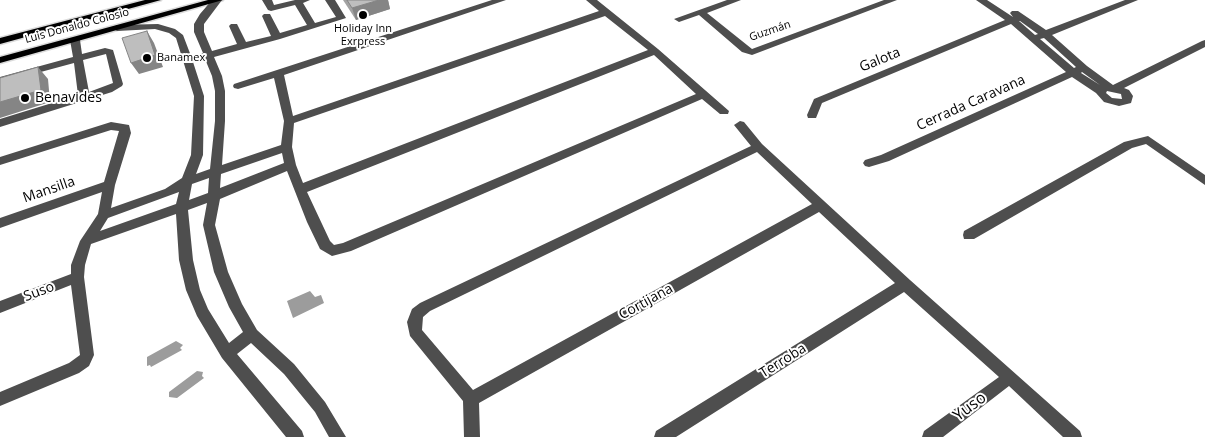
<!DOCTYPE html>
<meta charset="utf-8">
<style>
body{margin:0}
canvas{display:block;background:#fff}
</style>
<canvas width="1205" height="437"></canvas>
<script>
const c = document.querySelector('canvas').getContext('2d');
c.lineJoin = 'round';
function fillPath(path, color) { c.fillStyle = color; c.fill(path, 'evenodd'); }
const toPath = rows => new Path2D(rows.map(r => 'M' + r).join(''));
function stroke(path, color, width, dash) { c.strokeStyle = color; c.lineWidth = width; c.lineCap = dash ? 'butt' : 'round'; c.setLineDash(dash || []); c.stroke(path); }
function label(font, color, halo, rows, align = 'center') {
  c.font = font + ' "Open Sans",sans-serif'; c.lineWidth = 4; c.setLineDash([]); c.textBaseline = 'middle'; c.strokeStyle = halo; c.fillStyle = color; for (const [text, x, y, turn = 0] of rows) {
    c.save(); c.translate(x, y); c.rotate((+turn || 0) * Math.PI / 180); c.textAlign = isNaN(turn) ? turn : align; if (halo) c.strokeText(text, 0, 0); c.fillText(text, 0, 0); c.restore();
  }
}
fillPath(toPath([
 [310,291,315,297,321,295,324,303,293,318,287,301],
 [176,341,183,345,180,348,182,350,151,367,150,365,147,366,147,357],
 [197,371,203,372,202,376,204,378,177,398,169,397,169,392]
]), '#9c9c9c');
const major = toPath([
 [145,0,161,0,0,44,0,38,145,0],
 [208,0,223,0,0,63,0,57,208,0]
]);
stroke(major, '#dbdbdb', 3);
fillPath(toPath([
 [212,0,222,0,204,24,204,32,212,51,237,44,229,26,231,24,237,24,246,42,271,36,262,16,264,14,270,14,280,33,307,25,295,5,271,11,268,10,262,0,272,0,274,5,295,0,310,0,303,3,315,23,336,17,325,0,335,0,346,18,280,39,214,57,222,76,225,91,225,121,222,165,281,145,284,121,274,78,238,89,234,88,233,86,234,84,492,0,506,0,284,75,293,116,599,11,586,0,597,0,658,49,729,111,728,114,720,114,702,99,351,251,332,256,320,249,307,222,287,171,220,199,215,225,228,272,242,304,257,330,294,364,325,402,346,437,329,437,315,412,284,374,251,343,237,354,302,431,304,437,286,437,222,358,197,316,186,290,179,260,176,214,91,244,85,265,84,277,94,355,89,366,79,373,0,406,0,392,69,363,80,355,71,285,0,313,0,301,71,274,71,265,80,241,98,214,102,192,0,228,0,218,104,182,119,131,111,130,0,165,0,157,111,122,129,125,131,133,115,185,111,208,165,189,182,178,191,155,194,96,176,38,169,33,155,29,117,31,112,28,117,25,158,24,175,29,183,35,191,56,203,53,194,32,194,24,200,14,212,0],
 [605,16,648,50,303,183,296,165,292,147,294,123,605,16],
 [654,55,696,94,343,243,334,245,330,241,307,192,654,55],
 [205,59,212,76,215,91,215,121,210,169,196,174,203,155,204,96,193,62,205,59],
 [282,153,284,163,220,188,221,174,282,153],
 [209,178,208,193,189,200,192,184,209,178],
 [179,192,176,204,100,231,108,218,179,192],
 [207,203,203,225,214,272,229,307,243,332,229,343,208,309,200,290,193,260,188,210,207,203],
 [727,0,741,0,707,13,752,49,884,0,897,0,752,55,742,52,699,15,679,22,674,19,727,0],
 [976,0,987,0,1013,17,1010,13,1012,11,1018,11,1046,30,1125,0,1138,0,1052,35,1087,66,1113,85,1202,41,1205,40,1205,47,1124,88,1129,90,1133,96,1131,103,1119,106,1104,102,1096,93,1072,77,889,161,869,167,865,166,863,163,865,160,881,155,1066,72,1011,24,822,103,816,118,808,118,807,115,814,99,1005,20,976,0],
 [1019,21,1020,21,1038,34,1035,35,1019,21],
 [1044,38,1076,67,1074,68,1040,39,1044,38],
 [1082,72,1100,85,1081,73,1082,72],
 [1107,91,1121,94,1122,99,1112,98,1106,93,1107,91],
 [75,37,80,40,82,54,105,48,113,50,123,84,122,86,112,92,0,127,0,119,78,95,74,63,0,83,0,77,73,57,70,40,75,37],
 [106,54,113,83,89,92,83,60,106,54],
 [740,121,744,122,762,144,910,280,1080,431,1082,437,1063,437,1009,386,943,437,922,437,924,431,999,377,904,292,676,437,654,437,656,431,895,283,819,212,479,403,480,437,464,437,463,401,410,336,407,322,412,309,420,303,751,146,734,125,740,121],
 [757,152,812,204,473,390,422,330,423,317,430,311,757,152],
 [1148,136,1205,175,1205,185,1146,144,1132,148,974,239,964,239,963,235,964,231,1124,142,1148,136]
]), '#4e4e4e');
fillPath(major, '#000');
fillPath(toPath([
 [343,0,388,0,390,9,356,20]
]), '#a3a3a3');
fillPath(toPath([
 [379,0,388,0,390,9,356,20,352,8],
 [147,31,154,43,163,67,139,74,131,63],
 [38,67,48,79,50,102,0,118,0,102]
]), '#858585');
const building = toPath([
 [347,0,379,0,352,8,347,0],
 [147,31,155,55,131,63,122,38,147,31],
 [38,67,41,90,0,102,0,78,38,67]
]);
fillPath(building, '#bebebe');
stroke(building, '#858585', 1);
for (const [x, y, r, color] of [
 [363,15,5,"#000"],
 [147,58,5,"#000"],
 [25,98,5,"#000"]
]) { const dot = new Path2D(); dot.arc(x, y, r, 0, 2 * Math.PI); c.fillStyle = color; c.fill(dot); stroke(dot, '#fff', 2); }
label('11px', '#000', '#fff', [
 ["Luis Donaldo Colosio",77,26,-15],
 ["Guzmán",770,31,-19]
]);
label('11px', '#000', '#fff', [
 ["Holiday Inn",363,29],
 ["Exrpress",363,42],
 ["Banamex",157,58,"left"]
]);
label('14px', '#000', '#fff', [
 ["Galota",880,60,-22],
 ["Cerrada Caravana",971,103,-24],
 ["Mansilla",49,190,-19],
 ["Suso",39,292,-21],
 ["Cortijana",646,302,-29],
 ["Terroba",783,361,-32]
]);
label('14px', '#000', '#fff', [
 ["Benavides",35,98]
], 'left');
label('16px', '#000', '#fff', [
 ["Yuso",970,407,-37]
]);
</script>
